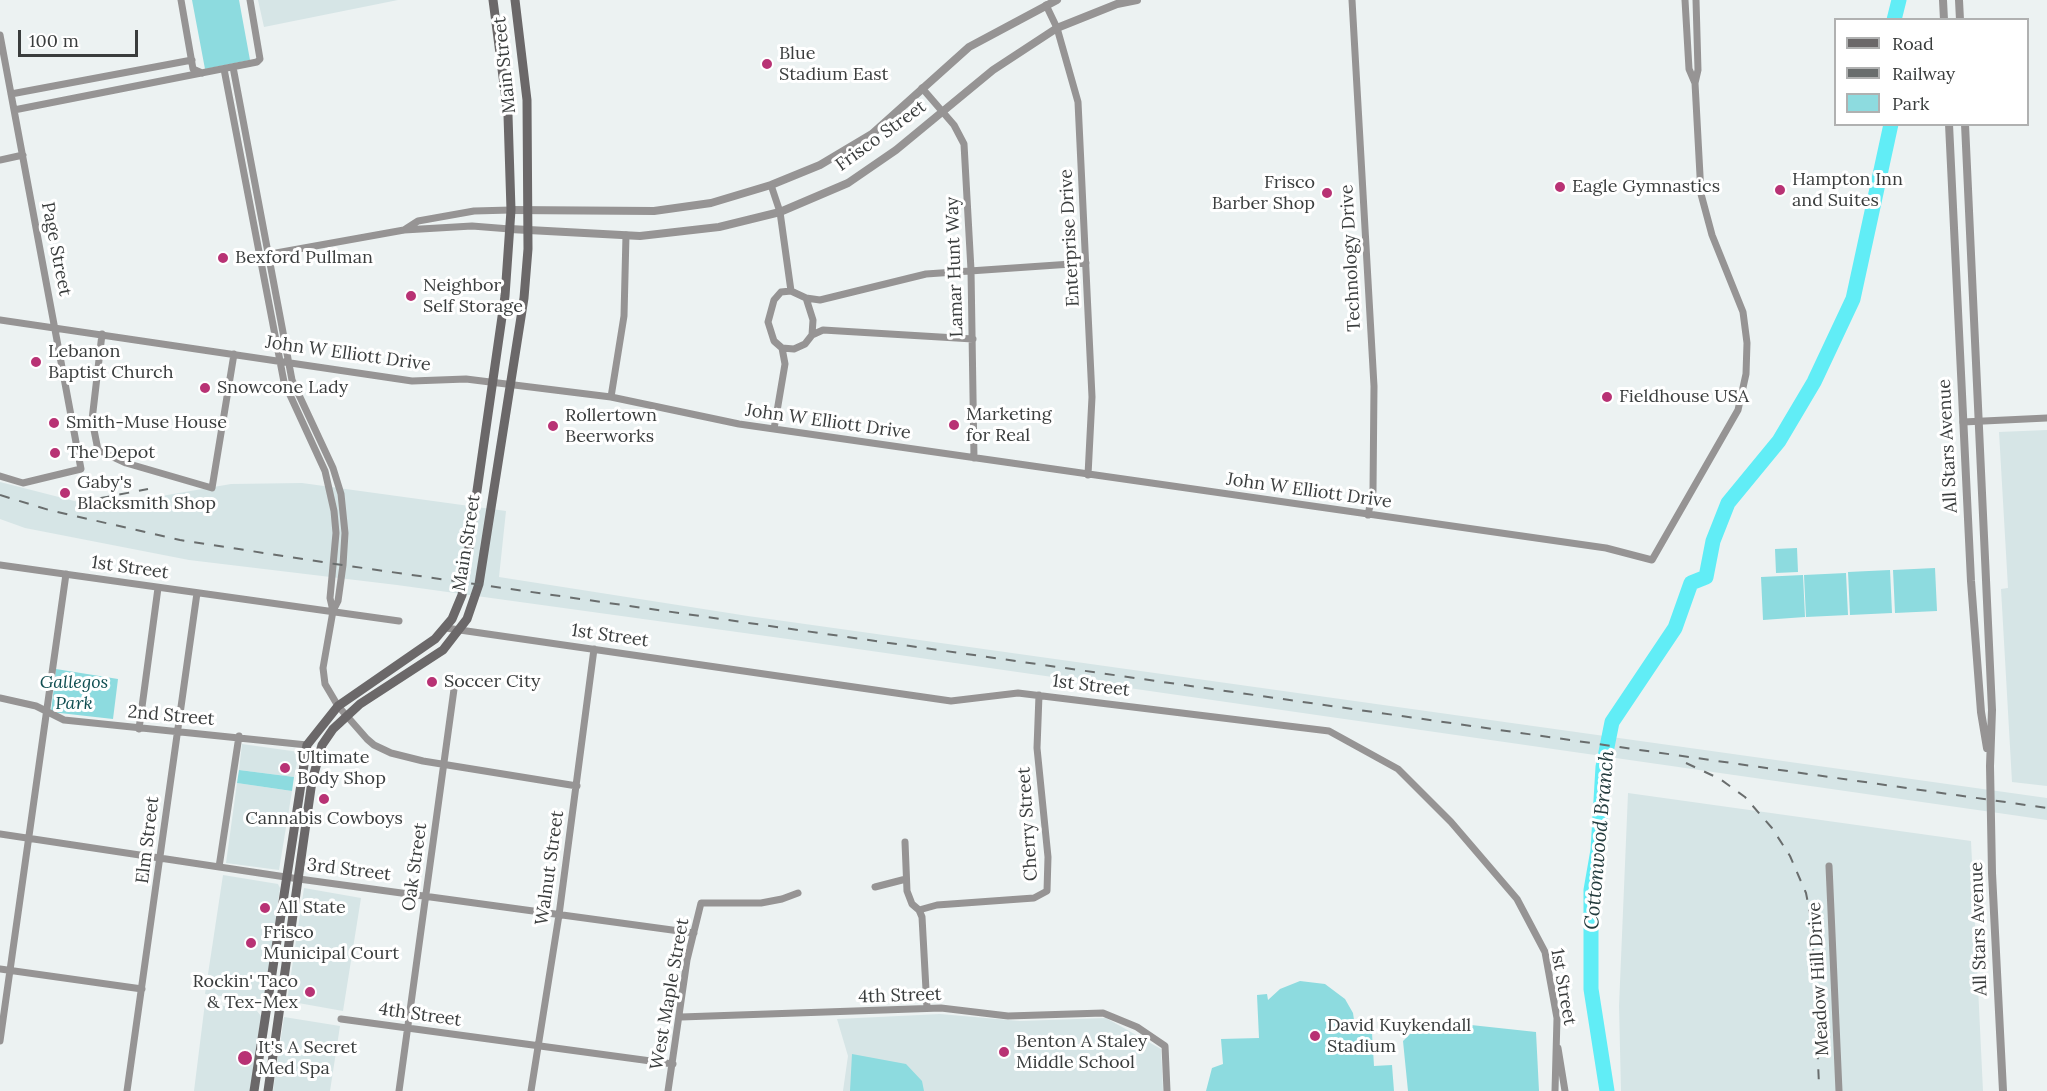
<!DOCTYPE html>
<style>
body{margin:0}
#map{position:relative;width:2047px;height:1091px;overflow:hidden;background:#ecf2f2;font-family:Lora,serif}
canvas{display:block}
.legend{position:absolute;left:1834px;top:18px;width:195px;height:108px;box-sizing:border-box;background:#fff;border:2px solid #b0b1b1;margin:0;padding:8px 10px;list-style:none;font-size:18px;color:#3a3d3d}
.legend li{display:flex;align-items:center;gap:12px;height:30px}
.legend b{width:30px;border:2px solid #b0b1b1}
.scale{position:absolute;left:18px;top:30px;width:120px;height:27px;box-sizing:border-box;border:3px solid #3a3d3d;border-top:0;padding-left:8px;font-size:18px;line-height:21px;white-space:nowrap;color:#3a3d3d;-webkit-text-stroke:4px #fff;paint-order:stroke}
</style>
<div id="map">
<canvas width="2047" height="1091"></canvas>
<ul class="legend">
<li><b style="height:8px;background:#6b6869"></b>Road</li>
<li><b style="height:8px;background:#696d6d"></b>Railway</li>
<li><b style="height:16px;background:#8ddbdf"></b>Park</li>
</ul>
<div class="scale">100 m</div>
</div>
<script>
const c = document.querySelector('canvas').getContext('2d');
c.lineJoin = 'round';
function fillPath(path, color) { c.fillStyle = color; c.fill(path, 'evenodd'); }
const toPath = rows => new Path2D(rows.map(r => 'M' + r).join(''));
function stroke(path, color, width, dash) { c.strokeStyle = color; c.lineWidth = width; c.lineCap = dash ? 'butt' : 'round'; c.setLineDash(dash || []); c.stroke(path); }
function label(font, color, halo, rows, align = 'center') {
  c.font = font + ' Lora,serif'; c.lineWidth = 6; c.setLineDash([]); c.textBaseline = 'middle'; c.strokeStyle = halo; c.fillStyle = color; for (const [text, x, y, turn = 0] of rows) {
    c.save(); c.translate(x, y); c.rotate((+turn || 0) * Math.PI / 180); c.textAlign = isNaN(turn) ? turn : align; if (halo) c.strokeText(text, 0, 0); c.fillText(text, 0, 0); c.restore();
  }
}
fillPath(toPath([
 [258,0,398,0,264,27],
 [2047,430,2047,786,2012,782,2001,589,2008,588,1999,432],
 [0,482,98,507,231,484,302,483,506,511,499,577,748,616,2047,798,2047,820,795,640,397,585,189,560,25,528,0,519],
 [242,744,299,752,294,777,239,770],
 [237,783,292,791,279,870,226,863],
 [1628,793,1971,841,1983,1091,1621,1091,1619,1006],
 [223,875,278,884,280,888,265,995,259,1001,205,994],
 [304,888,361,898,343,1011,287,1001],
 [205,1003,257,1011,261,1016,250,1091,194,1091],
 [940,1014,1020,1021,1106,1018,1161,1049,1163,1091,843,1091,848,1056,837,1019],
 [284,1017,340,1026,330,1091,273,1091]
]), '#d6e5e6');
fillPath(toPath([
 [192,0,239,0,250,60,205,69],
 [1797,548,1798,572,1776,573,1775,549],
 [1935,568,1937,611,1895,613,1893,570],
 [1890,570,1892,613,1850,615,1848,572],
 [1846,573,1848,615,1806,617,1804,575],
 [1803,575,1805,617,1763,620,1761,577],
 [56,669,118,679,113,719,51,712],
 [239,770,294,777,292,791,237,783],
 [1300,981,1325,984,1345,999,1353,1013,1356,1034,1372,1033,1374,1066,1392,1065,1394,1091,1206,1091,1212,1068,1223,1064,1221,1039,1259,1038,1257,995,1267,994,1268,1000,1280,989],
 [1471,1025,1536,1032,1539,1091,1408,1091,1403,1041,1416,1028],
 [852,1054,906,1064,922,1081,924,1091,850,1091]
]), '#8ddbdf');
stroke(toPath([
 [1894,20,1899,0],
 [1607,1091,1591,989,1591,890,1598,850,1603,767,1612,722,1675,628,1691,583,1706,577,1713,541,1728,503,1779,441,1814,382,1853,299,1891,124]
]), '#61edf6', 15);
stroke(toPath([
 [181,0,193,69,202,73],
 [1352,0,1374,386,1373,491,1368,515],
 [1685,0,1689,69,1695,83],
 [1046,5,1057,28,1078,102,1092,397,1088,475],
 [0,35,81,469,23,483,0,476],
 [233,67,292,380,333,468,341,494,345,533,343,565,338,601,333,611],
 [224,69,284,382,325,471,334,511,336,533,330,598,333,611,323,668,325,684,338,706,367,739,374,745,391,753,423,761,577,786],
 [922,88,954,125,964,144,971,270,974,458],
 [11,94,192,60],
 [14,110,257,62,260,59,250,0],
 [0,160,23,155],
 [771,185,780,212,791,291],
 [404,230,418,221,474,211,511,210],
 [265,255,404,230,472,226,510,229],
 [791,291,806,298,813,320,812,335,805,344,794,349,782,348,774,341,768,322,774,300,781,292,791,291],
 [806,298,820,300,926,274,1086,263],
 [0,320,412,381,466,379,611,397,739,424,1606,548,1652,560,1738,410,1746,374,1747,343,1743,312,1712,235,1701,194,1695,83,1698,70,1696,0],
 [102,334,92,420,98,450,126,463,212,488,234,354],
 [812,335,823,330,973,339],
 [611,397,624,316,626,235],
 [1963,422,2047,418],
 [774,429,785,364,782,348],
 [0,565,399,621],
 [446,628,951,701,1018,693,1329,731,1398,769,1451,822,1517,899,1545,952,1557,1018,1555,1091],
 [0,698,36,706,64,720,307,745],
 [139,729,158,588],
 [0,834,299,879,694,933],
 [905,842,907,891,912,904,919,910,922,917,927,1008],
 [1829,866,1839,1091],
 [219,867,239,736],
 [875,887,906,879],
 [919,910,937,905,1034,898,1047,891,1048,857,1037,748,1039,695],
 [0,969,142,989],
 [681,1017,941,1008,1008,1016,1103,1013,1137,1027,1165,1046,1167,1091],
 [341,1019,673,1064],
 [0,1041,66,574],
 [1558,1048,1565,1091],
 [127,1091,197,593],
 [399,1091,455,682],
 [531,1091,559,915,594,649],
 [668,1091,687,960,701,903,761,903,782,899,798,893]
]), '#969494', 7);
stroke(toPath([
 [1943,0,1944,20],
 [1959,0,1960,20],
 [1949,124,1971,581,1981,712,1987,748],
 [1965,124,1992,710,1990,766,1992,873,2003,1091],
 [511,210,654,211,711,203,771,185,820,165,872,134,969,47,1057,0],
 [510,229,640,236,719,227,780,212,848,183,896,150,993,70,1057,28,1117,4,1137,0]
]), '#969494', 8);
stroke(toPath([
 [254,1091,307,745,338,706,435,639,452,619,462,595,505,296,511,210,508,115,493,0],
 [268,1091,312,781,322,745,333,729,360,704,443,650,467,619,479,584,524,298,528,249,527,100,515,0]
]), '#6b6869', 9);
stroke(toPath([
 [0,495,49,510,180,540,335,564,2047,808],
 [80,502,148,489],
 [1686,763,1720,779,1745,797,1772,828,1790,856,1806,893,1812,924,1819,1085]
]), '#696d6d', 2, [10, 10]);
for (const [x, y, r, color] of [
 [767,64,6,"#b83274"],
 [1560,187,6,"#b83274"],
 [1780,190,6,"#b83274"],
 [1327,193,6,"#b83274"],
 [223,258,6,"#b83274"],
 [411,296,6,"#b83274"],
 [36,362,6,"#b83274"],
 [205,388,6,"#b83274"],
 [1607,397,6,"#b83274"],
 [54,423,6,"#b83274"],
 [954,425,6,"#b83274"],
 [553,426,6,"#b83274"],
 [55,453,6,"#b83274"],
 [65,493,6,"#b83274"],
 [432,682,6,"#b83274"],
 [285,768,6,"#b83274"],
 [324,799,6,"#b83274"],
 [265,908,6,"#b83274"],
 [251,943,6,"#b83274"],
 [310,992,6,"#b83274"],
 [1315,1036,6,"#b83274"],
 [1004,1052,6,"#b83274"],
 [245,1058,8,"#b83274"]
]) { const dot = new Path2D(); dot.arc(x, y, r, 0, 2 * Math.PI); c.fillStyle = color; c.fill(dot); stroke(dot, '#fff', 2); }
label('18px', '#3a3d3d', '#fff', [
 ["Blue",779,54],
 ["Stadium East",779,75],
 ["Hampton Inn",1792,180],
 ["and Suites",1792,201],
 ["Frisco",1315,183,"right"],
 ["Barber Shop",1315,204,"right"],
 ["Eagle Gymnastics",1572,187],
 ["Bexford Pullman",235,258],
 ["Neighbor",423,286],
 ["Self Storage",423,307],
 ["Lebanon",48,352],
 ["Baptist Church",48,373],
 ["Snowcone Lady",217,388],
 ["Fieldhouse USA",1619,397],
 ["Marketing",966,415],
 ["for Real",966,436],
 ["Rollertown",565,416],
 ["Beerworks",565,437],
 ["Smith-Muse House",66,423],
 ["The Depot",67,453],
 ["Gaby's",77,483],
 ["Blacksmith Shop",77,504],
 ["Soccer City",444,682],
 ["Ultimate",297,758],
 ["Body Shop",297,779],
 ["Cannabis Cowboys",324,819,"center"],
 ["All State",277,908],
 ["Frisco",263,933],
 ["Municipal Court",263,954],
 ["Rockin' Taco",298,982,"right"],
 ["& Tex-Mex",298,1003,"right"],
 ["David Kuykendall",1327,1026],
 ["Stadium",1327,1047],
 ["Benton A Staley",1016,1042],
 ["Middle School",1016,1063],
 ["It's A Secret",258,1048],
 ["Med Spa",258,1069]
], 'left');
label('18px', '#3a3d3d', '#fff', [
 ["Main Street",505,65,-96],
 ["Frisco Street",881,136,-36],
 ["Enterprise Drive",1070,238,-93],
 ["Page Street",56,249,79],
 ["Technology Drive",1351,258,-93],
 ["Lamar Hunt Way",955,267,-92],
 ["John W Elliott Drive",348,354,8],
 ["John W Elliott Drive",828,422,8],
 ["All Stars Avenue",1948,446,-93],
 ["John W Elliott Drive",1309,491,8],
 ["Main Street",467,543,-81],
 ["1st Street",130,568,8],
 ["1st Street",610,636,8],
 ["1st Street",1091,686,7],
 ["2nd Street",171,716,5],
 ["Cherry Street",1028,824,-94],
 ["Elm Street",148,840,-83],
 ["Oak Street",415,867,-82],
 ["Walnut Street",550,868,-82],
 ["3rd Street",349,870,7],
 ["All Stars Avenue",1979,929,-92],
 ["Meadow Hill Drive",1819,979,-93],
 ["1st Street",1563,987,80],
 ["West Maple Street",670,994,-80],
 ["4th Street",900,996,-2],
 ["4th Street",420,1015,8]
]);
label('italic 18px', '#0f4e51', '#fff', [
 ["Gallegos",74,683],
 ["Park",74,704]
]);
label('italic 20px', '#243c3e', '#fff', [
 ["Cottonwood Branch",1600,840,-85]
]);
</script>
